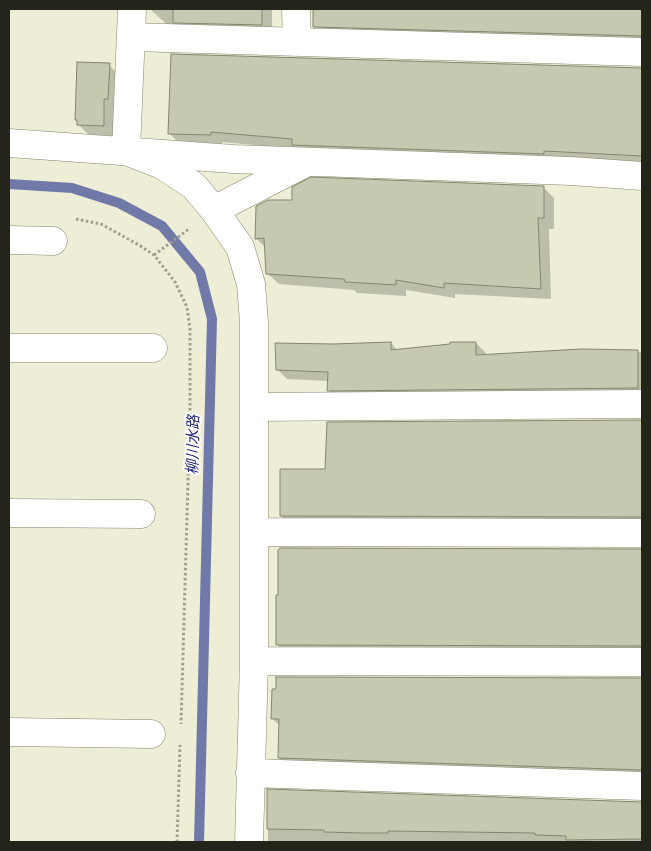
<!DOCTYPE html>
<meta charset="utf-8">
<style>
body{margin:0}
#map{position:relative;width:651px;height:851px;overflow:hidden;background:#edeed5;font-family:"DejaVu Sans",sans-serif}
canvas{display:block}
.frame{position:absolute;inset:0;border:10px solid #24241b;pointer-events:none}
</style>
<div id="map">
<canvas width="651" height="851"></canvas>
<div class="frame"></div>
</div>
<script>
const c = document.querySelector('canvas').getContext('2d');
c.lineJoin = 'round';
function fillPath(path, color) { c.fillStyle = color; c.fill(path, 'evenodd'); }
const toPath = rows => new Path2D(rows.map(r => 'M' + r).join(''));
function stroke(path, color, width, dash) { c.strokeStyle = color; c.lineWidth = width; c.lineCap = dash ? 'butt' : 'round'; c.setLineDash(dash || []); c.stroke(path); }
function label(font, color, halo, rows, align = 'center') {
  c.font = font + ' "DejaVu Sans","Noto Sans JP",sans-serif'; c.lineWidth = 4; c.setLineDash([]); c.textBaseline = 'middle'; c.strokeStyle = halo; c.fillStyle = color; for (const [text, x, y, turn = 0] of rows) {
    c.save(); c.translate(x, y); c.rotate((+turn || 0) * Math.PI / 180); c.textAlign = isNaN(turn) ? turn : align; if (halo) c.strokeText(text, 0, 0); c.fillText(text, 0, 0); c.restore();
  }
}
fillPath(toPath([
 [152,9,272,9,272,36,172,29,152,11],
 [314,9,642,9,642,47,325,37,314,26],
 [172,55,642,69,642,166,297,149,222,142,222,146,180,144,169,133],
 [109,65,120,76,114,136,89,135,78,124,76,120],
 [543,187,554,198,554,229,549,229,551,299,455,294,455,298,406,290,406,296,357,293,354,290,279,284,267,273,266,248,256,238,293,201],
 [391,343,398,351,476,343,486,353,486,356,581,350,642,352,642,398,338,400,328,390,329,381,287,379,277,369,333,345],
 [642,421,642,527,291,526,281,516,327,470,328,423],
 [280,549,642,550,642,656,287,655,278,645],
 [278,678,642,679,642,779,289,768,279,758,280,726,273,719,278,690],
 [268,790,642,803,642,842,268,842]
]), '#0003');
stroke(toPath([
 [9,184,72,188,119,203,162,226,200,272,212,319,199,842]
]), '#7079a7', 10);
const building = toPath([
 [173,9,262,9,262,25,173,23,173,9],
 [313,9,642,9,642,36,313,27,313,9],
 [171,54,642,68,642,156,544,151,544,154,292,145,292,139,211,132,211,135,168,134,171,54],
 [77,62,110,63,108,99,104,99,104,126,77,125,77,120,75,120,77,62],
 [311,177,544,186,544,218,538,218,541,289,444,283,444,288,396,280,396,285,345,282,344,279,266,274,264,238,255,239,256,206,268,200,292,200,292,187,311,177],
 [391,342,391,350,450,344,450,342,476,342,476,355,581,349,638,350,638,388,327,391,328,372,276,370,275,343,333,344,391,342],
 [642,420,642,517,280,516,280,469,325,469,327,422,642,420],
 [280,548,642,549,642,646,276,645,276,595,278,595,278,550,280,548],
 [276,677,642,678,642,770,278,758,279,719,271,719,272,689,276,689,276,677],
 [267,789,642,802,642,839,566,840,566,836,535,835,535,833,388,831,388,833,363,833,324,832,324,830,267,829,267,789]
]);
fillPath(building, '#c7c8b0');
stroke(building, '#85856e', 1);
const minor = toPath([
 [296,9,297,42],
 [131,37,642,52],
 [9,143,233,159,571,171,642,176],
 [126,151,162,165,194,186,214,210,240,247,251,284,254,322,254,661,249,842],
 [126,151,132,9],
 [214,210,307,162],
 [9,240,53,241],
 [9,348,153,348],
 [254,407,642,404],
 [9,513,141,514],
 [254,532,642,533],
 [254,661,642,662],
 [9,732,151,734],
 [250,773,642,786]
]);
stroke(minor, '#85866f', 29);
stroke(toPath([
 [76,219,101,224,139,245,154,255,175,282,187,307,190,329,190,412,181,724],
 [154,255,189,229],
 [177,842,180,745]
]), '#a0a08d', 3, [2.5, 2.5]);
stroke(minor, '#fff', 28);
label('italic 15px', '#242675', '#fff', [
 ["柳川水路",194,445,-89]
]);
</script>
